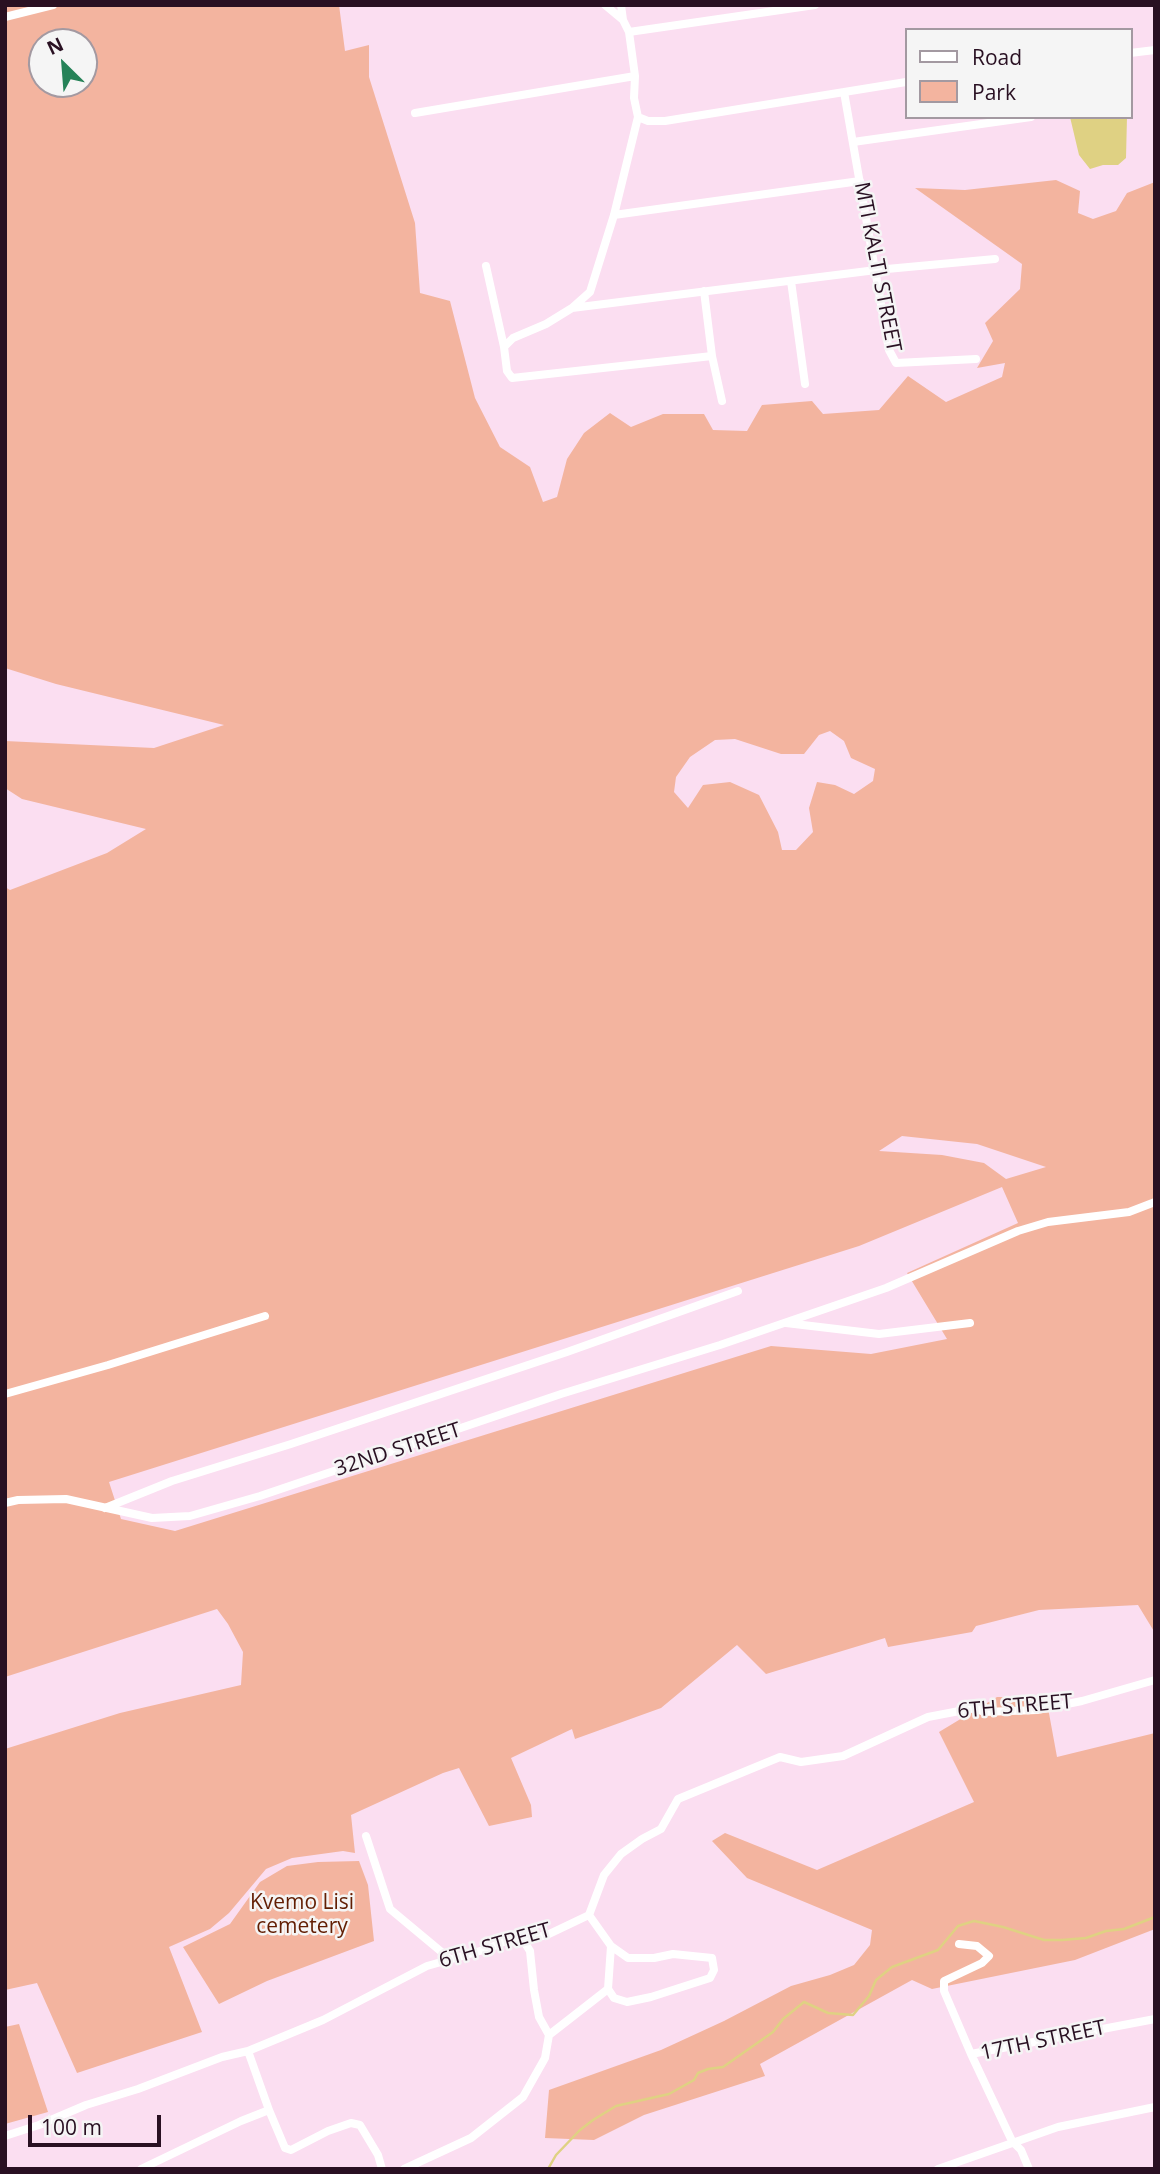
<!DOCTYPE html>
<style>
body{margin:0}
#map{position:relative;width:1160px;height:2174px;overflow:hidden;background:#fbdef1;font-family:"Open Sans",sans-serif}
canvas{display:block}
.frame{position:absolute;inset:0;border:7px solid #291022;pointer-events:none}
.legend{position:absolute;left:905px;top:28px;width:228px;height:91px;box-sizing:border-box;background:#f5f5f5;border:2px solid #a399a1;margin:0;padding:9px 12px;list-style:none;font-size:21px;color:#291022}
.legend li{display:flex;align-items:center;gap:14px;height:35px}
.legend b{width:35px;border:2px solid #a399a1}
.north{position:absolute;left:28px;top:28px;width:70px;height:70px;box-sizing:border-box;background:#f5f5f5;border:2px solid #a399a1;border-radius:50%;rotate:335deg;font-size:19px;font-weight:700;line-height:28px;text-align:center;color:#291022}
.north::after{content:'';display:block;margin:auto;width:24px;height:32px;background:#268258;clip-path:polygon(50% 0,100% 100%,50% 72%,0 100%)}
.scale{position:absolute;left:28px;top:2115px;width:133px;height:32px;box-sizing:border-box;border:4px solid #291022;border-top:0;padding-left:9px;font-size:21px;line-height:24px;white-space:nowrap;color:#291022;-webkit-text-stroke:5px #f5f5f5;paint-order:stroke}
</style>
<div id="map">
<canvas width="1160" height="2174"></canvas>
<div class="frame"></div>
<ul class="legend">
<li><b style="height:9px;background:#fff"></b>Road</li>
<li><b style="height:19px;background:#f3b49f"></b>Park</li>
</ul>
<div class="north">N</div>
<div class="scale">100 m</div>
</div>
<script>
const c = document.querySelector('canvas').getContext('2d');
c.lineJoin = 'round';
function fillPath(path, color) { c.fillStyle = color; c.fill(path, 'evenodd'); }
const toPath = rows => new Path2D(rows.map(r => 'M' + r).join(''));
function stroke(path, color, width, dash) { c.strokeStyle = color; c.lineWidth = width; c.lineCap = dash ? 'butt' : 'round'; c.setLineDash(dash || []); c.stroke(path); }
function label(font, color, halo, rows, align = 'center') {
  c.font = font + ' "Open Sans",sans-serif'; c.lineWidth = 5; c.setLineDash([]); c.textBaseline = 'middle'; c.strokeStyle = halo; c.fillStyle = color; for (const [text, x, y, turn = 0] of rows) {
    c.save(); c.translate(x, y); c.rotate((+turn || 0) * Math.PI / 180); c.textAlign = isNaN(turn) ? turn : align; if (halo) c.strokeText(text, 0, 0); c.fillText(text, 0, 0); c.restore();
  }
}
fillPath(toPath([
 [5,5,339,5,345,51,369,45,369,77,415,223,420,293,450,301,475,398,500,447,530,467,543,502,557,497,567,459,584,433,610,413,631,427,663,414,704,414,713,430,747,431,762,405,812,401,823,414,879,410,908,376,946,402,1002,377,1005,363,977,368,993,341,985,323,1020,289,1022,264,915,188,965,190,1056,180,1080,191,1078,213,1093,219,1116,211,1127,193,1155,182,1155,1633,1138,1605,1039,1610,976,1626,972,1632,888,1647,885,1638,766,1674,737,1645,661,1708,575,1739,572,1729,511,1758,531,1805,532,1817,489,1826,459,1768,443,1773,351,1815,355,1853,343,1851,292,1858,266,1869,229,1913,210,1929,169,1947,202,2032,77,2073,37,1983,5,1990,5,1749,120,1713,241,1685,243,1652,228,1624,217,1609,5,1677,5,887,10,890,107,853,146,829,22,799,5,788,5,741,154,748,224,725,56,684,5,668],
 [42,42,84,42,84,84,42,84],
 [830,731,844,741,851,758,875,769,873,781,854,794,835,785,817,782,809,808,813,832,796,850,782,850,778,832,759,795,730,782,703,785,688,808,674,792,676,777,690,757,715,740,735,739,781,754,804,754,819,735],
 [902,1136,977,1144,1046,1167,1006,1179,984,1163,942,1155,879,1151],
 [1002,1187,1018,1223,907,1273,947,1339,871,1354,771,1346,175,1531,121,1519,109,1482,859,1246],
 [997,1697,1046,1697,1057,1757,1155,1733,1155,1929,1075,1960,932,1989,912,1980,760,2064,765,2076,644,2115,594,2140,545,2138,549,2090,661,2050,724,2021,791,1986,830,1975,854,1965,870,1945,872,1930,747,1878,712,1841,725,1833,817,1870,974,1802,939,1732],
 [359,1861,368,1885,374,1941,267,1981,219,2004,183,1947,230,1924,260,1882,287,1866,318,1862],
 [19,2024,48,2112,5,2124,5,2027]
]), '#f3b49f');
fillPath(toPath([
 [1070,117,1127,117,1126,158,1118,165,1103,165,1090,169,1079,155]
]), '#dfd183');
stroke(toPath([
 [548,2169,556,2155,580,2130,593,2120,616,2106,669,2094,694,2080,698,2073,708,2069,723,2067,773,2032,783,2019,804,2002,828,2013,853,2015,869,1996,876,1980,892,1967,938,1950,958,1926,974,1921,1003,1927,1044,1940,1062,1940,1086,1938,1106,1931,1124,1929,1155,1917]
]), '#dfd183', 2.5);
stroke(toPath([
 [605,5,623,20],
 [621,5,623,20,629,32,635,76,634,98,638,117,648,121,665,121,906,82],
 [5,17,53,5],
 [629,32,815,5],
 [1130,53,1155,50],
 [844,92,889,350,896,363,976,359],
 [415,113,635,76],
 [638,117,614,215,590,292,572,308,546,324,513,338,504,347,507,371,512,378,712,356],
 [853,142,1031,117],
 [614,215,860,181],
 [486,266,504,347],
 [791,281,805,384],
 [704,291,712,356,722,401],
 [572,308,876,270,995,259],
 [786,1323,879,1334,970,1323],
 [5,1394,108,1365,265,1316],
 [5,1503,18,1500,66,1499,152,1518,190,1516,260,1496,561,1394,720,1345,886,1288,1018,1231,1048,1222,1129,1212,1155,1202],
 [105,1508,172,1481,291,1444,567,1352,738,1291],
 [366,1836,390,1909,450,1959],
 [523,1940,530,1951,534,1990,539,2017,549,2035],
 [959,1944,977,1946,989,1956,982,1963,944,1981,944,1991,971,2054],
 [608,1989,614,1998,627,2002,651,1997,710,1978,714,1970,712,1958,673,1954,654,1958,628,1958,611,1946],
 [269,2110,248,2051,323,2020,427,1966,487,1949,515,1937,523,1940,547,1935,589,1915,604,1875,621,1854,642,1839,661,1829,678,1799,780,1757,801,1762,843,1756,928,1717,975,1708,984,1712,1037,1710,1082,1701,1155,1680],
 [5,2136,39,2125,86,2105,138,2089,222,2057,248,2051],
 [141,2169,241,2121,269,2110,285,2148,291,2150,328,2131,351,2123,360,2125,378,2155,382,2169],
 [404,2169,471,2138,523,2097,545,2058,549,2035,608,1989,611,1946,589,1915],
 [938,2169,1058,2127,1155,2107],
 [1029,2169,1021,2150,1012,2141,971,2054,1155,2019]
]), '#fff', 8);
label('21px', '#291022', '#f5f5f5', [
 ["MTI KALTI STREET",877,267,79],
 ["32ND STREET",398,1450,-18],
 ["6TH STREET",1015,1707,-5],
 ["6TH STREET",495,1946,-16],
 ["17TH STREET",1043,2041,-12]
]);
label('21px', '#621e03', '#f5f5f5', [
 ["Kvemo Lisi",302,1903],
 ["cemetery",302,1927]
]);
</script>
